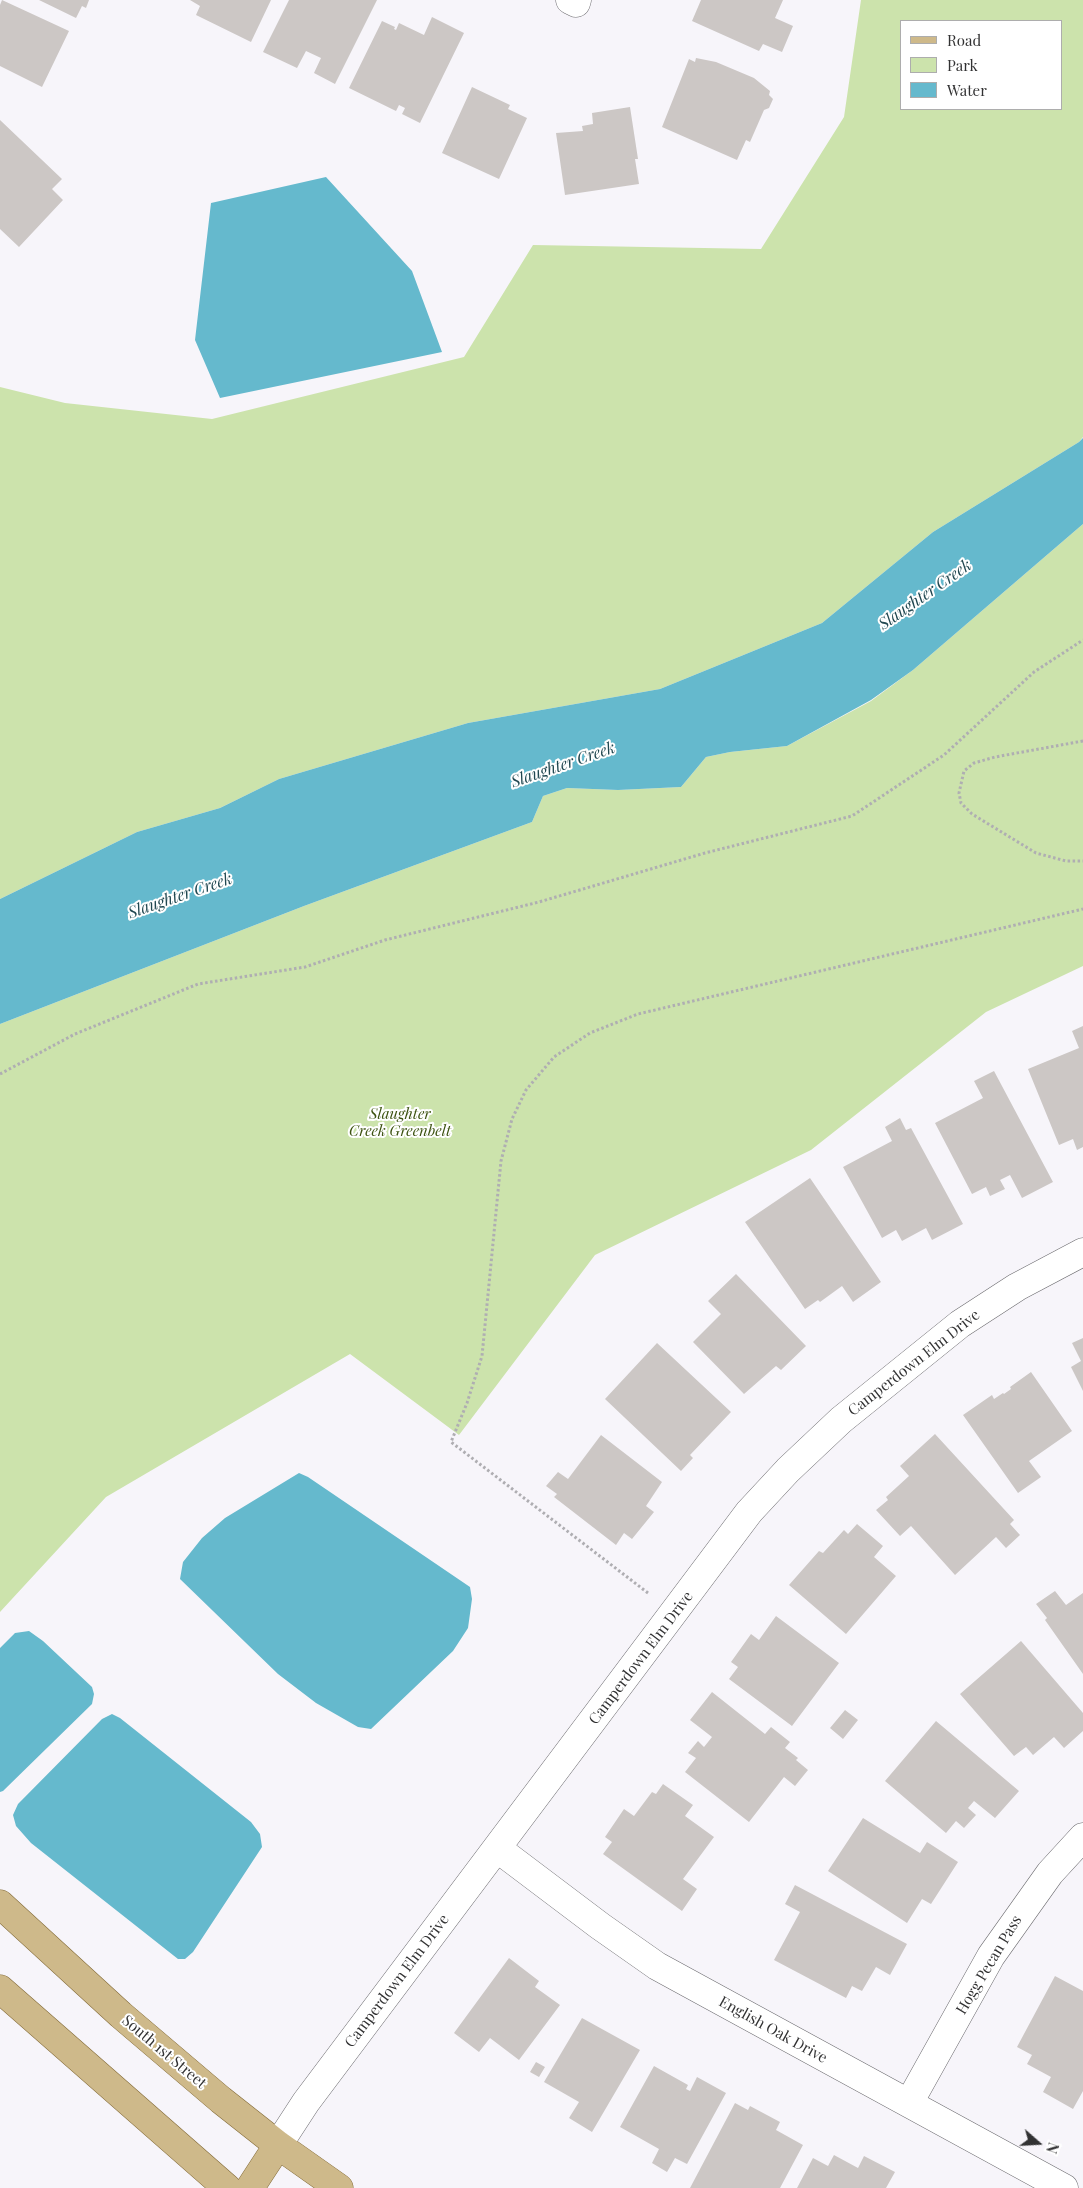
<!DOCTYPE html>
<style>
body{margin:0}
#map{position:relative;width:1083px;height:2188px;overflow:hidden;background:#f7f5fa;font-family:"Playfair Display",serif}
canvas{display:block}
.legend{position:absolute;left:900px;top:20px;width:162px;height:90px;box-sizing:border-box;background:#fff;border:1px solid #adadad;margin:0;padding:6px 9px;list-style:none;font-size:15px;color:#323233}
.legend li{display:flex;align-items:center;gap:10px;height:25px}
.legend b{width:25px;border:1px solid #adadad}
.north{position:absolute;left:1013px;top:2118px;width:50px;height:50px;-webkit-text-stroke:4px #fff;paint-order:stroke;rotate:109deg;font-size:14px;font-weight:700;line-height:20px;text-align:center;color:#323233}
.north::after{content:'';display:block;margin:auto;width:18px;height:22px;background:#323233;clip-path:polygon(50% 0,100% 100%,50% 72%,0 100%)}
</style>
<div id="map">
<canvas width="1083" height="2188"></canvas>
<ul class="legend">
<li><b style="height:6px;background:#ceb98a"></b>Road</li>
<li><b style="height:14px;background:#cce3ac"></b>Park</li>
<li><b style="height:14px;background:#65b9cd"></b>Water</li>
</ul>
<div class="north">N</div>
</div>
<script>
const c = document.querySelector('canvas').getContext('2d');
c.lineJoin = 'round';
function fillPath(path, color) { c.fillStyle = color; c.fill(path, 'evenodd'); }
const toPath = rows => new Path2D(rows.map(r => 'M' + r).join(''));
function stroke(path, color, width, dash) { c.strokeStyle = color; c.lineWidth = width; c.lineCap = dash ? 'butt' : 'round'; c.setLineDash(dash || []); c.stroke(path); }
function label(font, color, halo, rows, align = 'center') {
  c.font = font + ' "Playfair Display",serif'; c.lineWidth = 4; c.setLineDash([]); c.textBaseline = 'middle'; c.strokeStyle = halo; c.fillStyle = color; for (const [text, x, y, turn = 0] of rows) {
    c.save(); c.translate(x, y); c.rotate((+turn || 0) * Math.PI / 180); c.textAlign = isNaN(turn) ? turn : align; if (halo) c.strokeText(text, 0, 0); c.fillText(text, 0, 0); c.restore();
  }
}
fillPath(toPath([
 [861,0,1083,0,1083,437,1079,442,933,532,822,623,660,689,468,723,279,779,220,808,137,832,0,899,0,387,65,403,212,419,464,357,533,245,761,249,844,117],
 [902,21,1062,21,1062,109,902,109],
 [1083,524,1083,966,986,1012,811,1150,595,1255,459,1435,350,1354,106,1497,0,1612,0,1024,304,906,532,822,543,796,567,788,618,790,681,787,706,757,730,752,787,746,871,701,913,670]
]), '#cce3ac');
fillPath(toPath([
 [326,177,412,271,442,352,220,398,195,340,211,203],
 [1083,438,1083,524,913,670,871,700,787,746,730,752,706,757,681,787,618,790,567,788,543,796,532,822,304,906,0,1024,0,899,137,832,220,808,279,779,468,723,660,689,822,623,933,532,1079,442],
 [299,1473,308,1477,470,1587,472,1599,468,1628,453,1651,371,1729,358,1727,316,1703,278,1674,180,1579,183,1562,202,1538,225,1518],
 [29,1631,43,1641,92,1687,94,1694,92,1704,3,1791,0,1792,0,1648,15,1633],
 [112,1714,120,1718,251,1822,260,1834,262,1847,193,1952,185,1959,178,1959,31,1843,16,1826,13,1815,18,1804,102,1719]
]), '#65b9cd');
fillPath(toPath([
 [2,0,69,31,42,87,0,66,0,5],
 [39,0,89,0,86,8,82,6,76,18],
 [190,0,271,0,251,42,196,15,200,6],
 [289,0,377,0,335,84,314,73,321,58,306,51,297,68,263,52],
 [701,0,783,0,775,18,793,26,782,52,763,44,759,51,692,21],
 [432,17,464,33,420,123,402,114,405,108,399,105,396,111,349,88,382,21,395,27,394,29,396,30,399,23,424,35],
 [696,58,716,62,754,78,770,91,769,95,773,99,769,108,764,110,750,142,746,140,737,160,662,127,689,59,695,62],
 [472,87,510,105,508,109,527,118,499,179,442,153],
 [630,107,638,159,635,159,639,184,565,195,556,133,583,131,582,126,593,124,592,113],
 [0,120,62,179,52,189,63,200,19,247,0,229],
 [1083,1026,1083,1147,1077,1150,1073,1139,1059,1145,1028,1069,1079,1048,1072,1031],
 [994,1071,1053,1182,1022,1198,1010,1175,1000,1180,1005,1189,990,1196,986,1187,972,1194,935,1123,983,1098,974,1081],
 [900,1118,906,1130,911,1128,963,1224,932,1240,926,1228,902,1241,896,1230,882,1238,843,1167,892,1141,885,1127],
 [810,1178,881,1282,853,1302,842,1286,820,1302,818,1300,805,1309,745,1222],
 [736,1274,806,1346,781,1370,776,1366,744,1394,693,1342,721,1314,708,1301],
 [1083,1338,1083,1391,1071,1367,1081,1361,1072,1343],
 [657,1343,731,1412,690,1455,693,1458,681,1471,605,1399],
 [1031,1372,1072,1431,1029,1461,1041,1477,1018,1493,963,1415,992,1395,994,1399,1003,1393,1004,1394,1011,1389,1010,1387],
 [935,1434,1014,1520,1010,1524,1020,1535,1006,1548,996,1537,955,1575,911,1526,900,1536,876,1510,888,1500,886,1497,909,1476,900,1466],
 [601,1435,662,1482,646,1506,654,1512,632,1539,624,1533,616,1545,554,1497,557,1494,546,1486,558,1472,568,1479],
 [857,1524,883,1546,874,1557,896,1576,846,1634,789,1585,819,1551,823,1553,844,1530,848,1534],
 [1055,1591,1066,1605,1083,1593,1083,1674,1045,1620,1047,1618,1036,1604],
 [776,1616,839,1663,792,1726,729,1679,738,1667,731,1662,751,1634,759,1640],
 [1021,1641,1083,1713,1083,1731,1064,1748,1054,1737,1033,1755,1026,1747,1014,1756,960,1694],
 [712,1692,765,1734,771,1727,790,1742,785,1748,798,1758,796,1760,808,1770,795,1786,784,1777,749,1822,685,1772,696,1758,688,1753,698,1741,704,1747,712,1737,690,1720],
 [845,1710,858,1720,843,1739,830,1728],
 [936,1721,1019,1791,995,1818,974,1801,968,1808,976,1815,964,1828,956,1821,946,1833,885,1781],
 [663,1784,693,1805,685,1816,714,1837,683,1879,697,1889,682,1911,603,1854,612,1842,605,1837,624,1809,634,1816,652,1792,656,1794],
 [863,1818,920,1853,927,1842,958,1862,931,1904,922,1899,907,1923,828,1871],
 [795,1885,907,1944,890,1975,876,1967,862,1991,852,1986,846,1998,774,1960,800,1912,785,1904],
 [509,1958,539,1981,535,1987,560,2005,519,2060,490,2038,479,2052,454,2033],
 [1055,1976,1083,1991,1083,2091,1073,2109,1043,2092,1051,2077,1027,2064,1032,2055,1017,2047],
 [582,2018,640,2050,592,2132,569,2118,579,2102,544,2082],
 [536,2062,545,2067,539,2077,530,2072],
 [654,2066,688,2085,686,2089,690,2091,697,2077,726,2093,687,2164,675,2158,667,2172,652,2163,659,2149,620,2127],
 [735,2103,748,2110,750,2106,780,2122,776,2130,803,2145,780,2188,690,2188],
 [834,2155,858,2168,864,2156,895,2172,886,2188,797,2188,813,2158,828,2166]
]), '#ccc7c5');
const minor = toPath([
 [570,0,576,3,577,0],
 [498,1849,600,1926,657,1966,1064,2188],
 [909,2103,991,1956,1050,1873,1083,1837],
 [278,2145,306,2102,749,1512,788,1470,841,1420,960,1324,1017,1287,1083,1252]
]);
const major = toPath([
 [0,1904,121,2015,221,2100,278,2145,339,2188],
 [0,1989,227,2188],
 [250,2188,278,2145]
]);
stroke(minor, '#6b6a6e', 29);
stroke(major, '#836b39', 29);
stroke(toPath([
 [1083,741,995,757,974,763,964,771,959,793,961,803,972,814,1036,853,1066,861,1083,861],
 [0,1074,75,1034,198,984,305,967,385,940,539,902,705,853,852,816,944,755,1034,672,1083,640],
 [648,1593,451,1442,467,1403,482,1356,501,1161,512,1119,526,1090,554,1057,590,1033,638,1014,1083,909]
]), '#afaeb2', 3, [2.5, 2.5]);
stroke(minor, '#fff', 28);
stroke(major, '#ceb98a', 28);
label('italic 15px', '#3c5210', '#fff', [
 ["Slaughter",400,1114],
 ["Creek Greenbelt",400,1131]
]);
label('15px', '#323233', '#fff', [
 ["Camperdown Elm Drive",914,1363,-38],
 ["Camperdown Elm Drive",641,1658,-53],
 ["Hogg Pecan Pass",989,1965,-59],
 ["Camperdown Elm Drive",397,1981,-53],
 ["English Oak Drive",773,2030,29],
 ["South 1st Street",164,2052,40]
]);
label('italic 16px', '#204750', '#fff', [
 ["Slaughter Creek",925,595,-35],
 ["Slaughter Creek",563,765,-19],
 ["Slaughter Creek",180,896,-19]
]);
</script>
